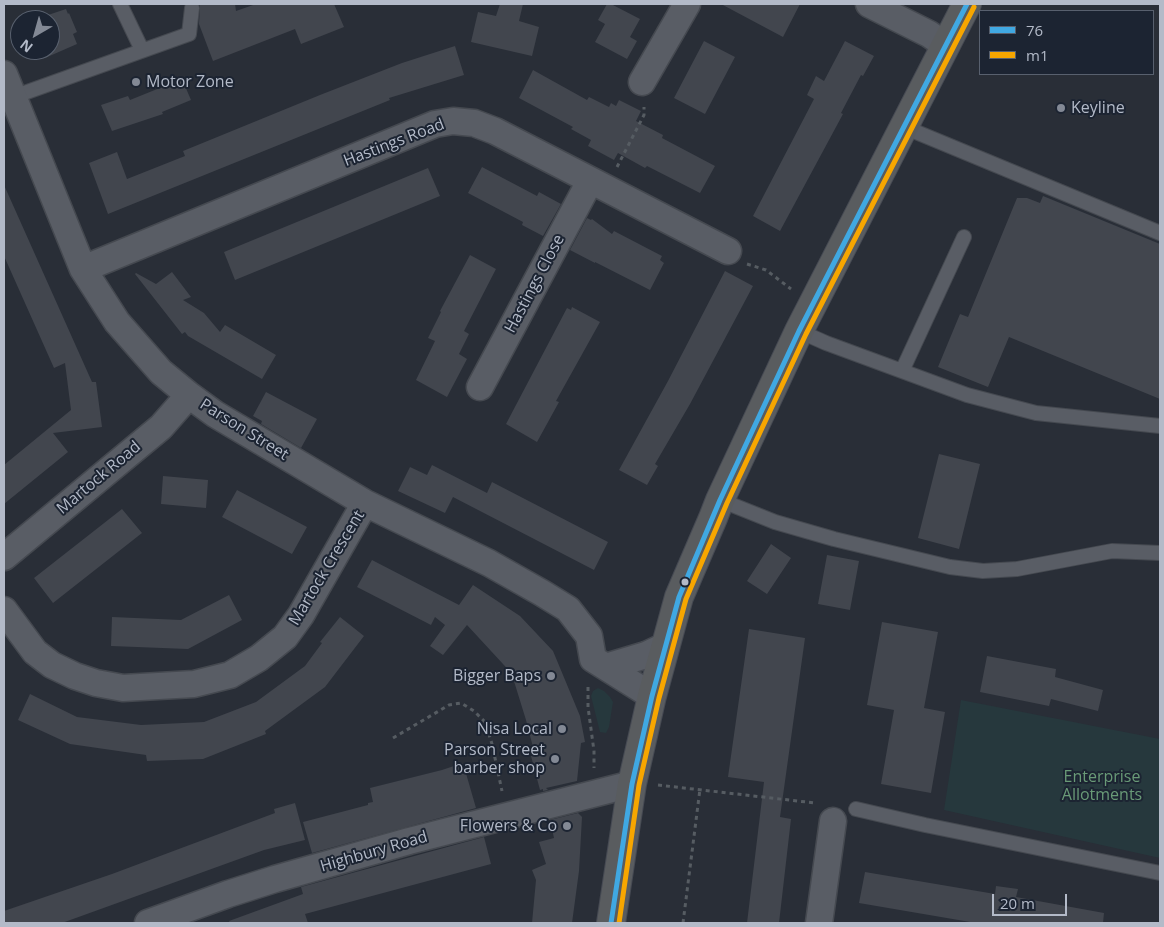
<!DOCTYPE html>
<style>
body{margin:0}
#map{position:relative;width:1164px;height:927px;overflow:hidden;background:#292e37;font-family:"Open Sans",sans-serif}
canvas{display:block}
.frame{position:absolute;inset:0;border:5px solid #b3bac8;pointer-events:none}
.legend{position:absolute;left:979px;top:10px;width:175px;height:65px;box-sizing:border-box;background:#1c2432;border:1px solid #58606e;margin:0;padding:6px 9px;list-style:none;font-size:15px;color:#b3bac8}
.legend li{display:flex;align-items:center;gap:10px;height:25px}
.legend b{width:25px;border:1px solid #58606e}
.north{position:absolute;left:10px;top:10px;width:50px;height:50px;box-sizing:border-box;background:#1c2432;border:1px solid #58606e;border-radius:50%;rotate:218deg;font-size:14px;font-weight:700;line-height:20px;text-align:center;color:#b3bac8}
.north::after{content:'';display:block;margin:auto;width:18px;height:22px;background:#838995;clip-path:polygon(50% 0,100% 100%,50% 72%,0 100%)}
.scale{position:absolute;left:992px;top:894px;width:75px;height:22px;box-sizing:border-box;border:2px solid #b3bac8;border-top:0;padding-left:6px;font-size:15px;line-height:18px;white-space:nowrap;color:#b3bac8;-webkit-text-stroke:4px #1c2432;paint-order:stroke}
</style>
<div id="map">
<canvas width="1164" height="927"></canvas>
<div class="frame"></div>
<ul class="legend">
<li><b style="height:6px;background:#40a8e2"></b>76</li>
<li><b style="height:6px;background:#f7a600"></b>m1</li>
</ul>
<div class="north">N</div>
<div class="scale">20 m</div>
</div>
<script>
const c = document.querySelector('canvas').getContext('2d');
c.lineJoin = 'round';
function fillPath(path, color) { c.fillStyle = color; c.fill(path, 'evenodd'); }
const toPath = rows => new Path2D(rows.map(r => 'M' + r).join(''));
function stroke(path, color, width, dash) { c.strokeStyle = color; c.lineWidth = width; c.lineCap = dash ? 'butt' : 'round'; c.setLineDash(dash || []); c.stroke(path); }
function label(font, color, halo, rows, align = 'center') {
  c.font = font + ' "Open Sans",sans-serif'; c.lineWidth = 4; c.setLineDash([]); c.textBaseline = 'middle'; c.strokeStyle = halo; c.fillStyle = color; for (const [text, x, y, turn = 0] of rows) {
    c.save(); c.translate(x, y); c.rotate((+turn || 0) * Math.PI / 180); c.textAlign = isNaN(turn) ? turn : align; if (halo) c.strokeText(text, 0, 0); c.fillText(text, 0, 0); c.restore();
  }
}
fillPath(toPath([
 [598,688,604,691,610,697,613,702,609,727,606,733,600,732,591,696,593,691],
 [961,700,1160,739,1160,858,944,810]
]), '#26383d');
fillPath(toPath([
 [200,4,235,4,236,11,256,4,334,4,344,27,301,44,295,29,213,61,199,24],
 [500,4,523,4,519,21,539,27,532,56,471,42,478,12,496,16],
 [607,4,611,4,640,19,630,37,637,41,627,59,595,42,605,24,598,20],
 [721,4,800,4,783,37],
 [66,9,68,14,69,13,77,32,73,34,77,44,45,58,41,50,50,50,50,20,33,20],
 [704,41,735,57,705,114,674,98],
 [845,41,874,56,863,76,861,75,841,113,843,114,780,231,753,216,814,99,807,95,816,76,824,81],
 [455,46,464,75,389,98,390,100,108,214,89,163,117,152,127,179,185,156,183,151,320,95,402,63],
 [533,70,587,100,589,97,609,107,611,103,616,106,619,100,641,111,636,121,663,135,662,138,715,166,700,193,647,166,645,168,618,153,614,160,588,146,591,140,571,129,573,127,519,98],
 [182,79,191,100,162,112,163,114,112,131,101,105,128,96,130,100],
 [482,167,537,196,539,192,561,204,543,236,522,225,523,222,468,193],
 [428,168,440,196,235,280,224,252],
 [4,185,92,382,96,382,102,427,53,433,68,452,4,504,4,465,71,410,65,363,54,368,4,256],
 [1043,196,1160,244,1160,399,1009,337,988,387,938,367,960,314,968,317,1017,198,1027,198,1040,203],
 [587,218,591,220,592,219,612,234,614,231,662,256,660,260,664,263,650,290,595,262,595,263,570,250],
 [470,255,496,269,464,331,469,334,459,354,467,359,447,397,416,380,435,341,428,338,441,312,440,311],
 [725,271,753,286,690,404,655,464,658,466,647,485,619,470,668,381],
 [172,272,191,297,183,300,204,313,220,332,225,325,276,355,262,379,188,336,185,332,182,334,135,274,136,273,156,284],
 [572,307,600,322,556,401,559,402,537,442,506,424,567,308,571,310],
 [266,392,317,419,301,448,261,424,262,421,253,416],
 [939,454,980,464,959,549,918,538],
 [432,465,487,493,492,482,608,542,594,570,453,497,445,513,398,491,410,467,427,475],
 [163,476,208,480,206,508,161,504],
 [237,490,307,527,292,554,222,517],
 [122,509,142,533,53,603,34,578],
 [771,544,791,558,767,594,747,581],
 [827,555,859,561,850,610,818,604],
 [372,560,459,605,473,585,520,616,553,651,580,716,585,742,581,743,577,781,546,788,548,790,543,791,543,789,540,790,531,756,535,755,526,720,513,678,515,677,467,625,443,655,430,646,445,625,435,617,431,625,357,587],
 [229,595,242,620,188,649,111,646,112,617,181,620],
 [340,617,364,636,325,687,265,731,266,734,203,759,147,761,146,755,70,744,18,720,30,694,77,717,141,725,204,722,256,702,305,666,322,643,320,642],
 [882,622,938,632,924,708,945,712,931,793,881,784,894,710,867,705],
 [749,629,805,638,780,817,791,819,779,923,747,923,764,782,728,777],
 [987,656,1056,669,1055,677,1103,690,1098,711,1051,699,1049,706,980,692],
 [463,763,476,808,312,853,303,822,368,805,368,803,373,802,370,788,442,770],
 [295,803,305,840,264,850,62,923,4,923,4,911,112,874,275,813,274,809],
 [578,813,582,817,579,871,572,923,532,923,536,880,532,870,546,864,539,842,554,838,550,820],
 [484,837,491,864,305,914,308,923,230,923,229,921,303,894,301,887],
 [865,872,995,894,996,886,1018,889,1016,897,1104,913,1103,923,976,923,859,903]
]), '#42464e');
const lane = toPath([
 [120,4,142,50],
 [13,97,189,34,192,8],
 [904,127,1160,233],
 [799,331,826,343,967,395,1036,413,1160,426],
 [902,371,964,237],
 [720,500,775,522,834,539,950,567,983,571,1017,569,1112,551,1160,553],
 [856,809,925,825,1160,873]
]);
const street = toPath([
 [869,4,929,34,945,45],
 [4,74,83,269,117,322,161,372,189,395,215,414,365,503,489,563,542,593,568,609,589,636,593,659,652,696],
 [642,82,687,4],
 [83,269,435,124,453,121,474,123,495,131,728,251],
 [480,387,590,181],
 [4,557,161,427,189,395],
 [4,610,35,652,52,665,75,676,96,683,123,688,194,684,230,675,259,658,285,637,301,615,365,503],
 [606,667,646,655,665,646],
 [148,923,228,894,275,879,409,841,632,784],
 [819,923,833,821]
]);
const highway = toPath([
 [611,923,632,784,652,696,679,597,713,518,720,500,799,331,967,4]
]);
stroke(lane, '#454950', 16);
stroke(street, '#454950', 29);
stroke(highway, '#464a53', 30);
stroke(toPath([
 [617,167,644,115,644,107],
 [747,264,766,270,791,289],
 [588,687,588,707,594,751,594,768],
 [393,738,449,705,461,703,474,711,485,722,492,744,502,791],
 [658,785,815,803],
 [683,923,700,789]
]), '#565c62', 3, [4, 4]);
stroke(lane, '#595d65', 14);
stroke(street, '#595d65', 26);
stroke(highway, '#595c5f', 28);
stroke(toPath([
 [611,923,632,784,652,696,679,597,720,500,799,331,967,4]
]), '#40a8e2', 5);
stroke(toPath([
 [619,923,639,785,659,698,686,599,727,503,806,334,974,7]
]), '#f7a600', 5);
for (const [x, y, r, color] of [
 [136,82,5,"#838995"],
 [1061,108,5,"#838995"],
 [685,582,4.5,"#b3bac8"],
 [551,676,5,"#838995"],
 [562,729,5,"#838995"],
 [555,759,5,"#838995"],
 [567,826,5,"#838995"]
]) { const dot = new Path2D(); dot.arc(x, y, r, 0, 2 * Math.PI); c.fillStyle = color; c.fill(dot); stroke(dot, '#1c2432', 2); }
label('16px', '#b3bac8', '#1c2432', [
 ["Motor Zone",146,82,"left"],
 ["Keyline",1071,108,"left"],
 ["Bigger Baps",541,676],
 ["Nisa Local",552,729],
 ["Parson Street",545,750],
 ["barber shop",545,768],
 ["Flowers & Co",557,826]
], 'right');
label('16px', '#b3bac8', '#1c2432', [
 ["Hastings Road",394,143,-21],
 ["Hastings Close",535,284,-62],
 ["Parson Street",244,430,32],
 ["Martock Road",99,478,-40],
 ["Martock Crescent",327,568,-59],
 ["Highbury Road",374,852,-16]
]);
label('16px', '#699a77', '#1c2432', [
 ["Enterprise",1102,777],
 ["Allotments",1102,795]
]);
</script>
